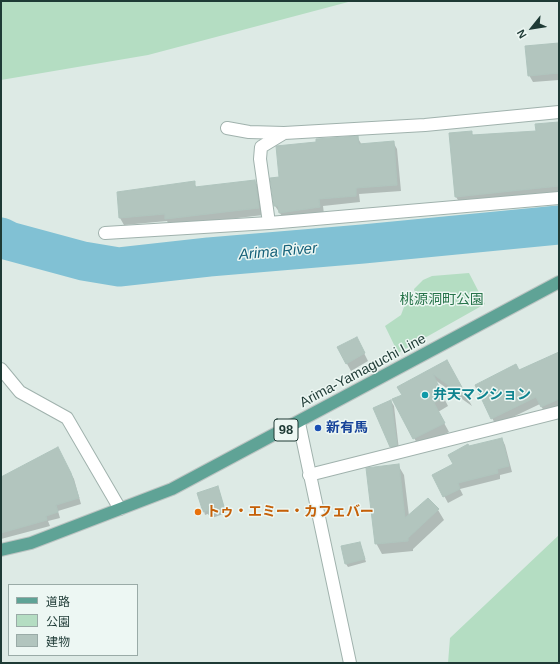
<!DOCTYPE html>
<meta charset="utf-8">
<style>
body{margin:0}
#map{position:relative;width:560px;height:664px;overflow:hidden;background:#ddeae5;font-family:Helvetica,"Noto Sans JP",sans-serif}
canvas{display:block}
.frame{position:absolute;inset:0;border:2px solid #1e3a35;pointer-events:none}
.legend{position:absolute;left:8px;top:584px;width:130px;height:72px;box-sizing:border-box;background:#edf7f3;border:1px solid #9aaba7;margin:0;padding:5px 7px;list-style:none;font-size:12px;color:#1e3a35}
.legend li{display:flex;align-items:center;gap:8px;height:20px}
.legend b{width:20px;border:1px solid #9aaba7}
.north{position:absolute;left:512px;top:8px;width:40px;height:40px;-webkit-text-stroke:3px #edf7f3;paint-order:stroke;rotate:240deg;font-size:11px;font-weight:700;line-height:16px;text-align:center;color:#1e3a35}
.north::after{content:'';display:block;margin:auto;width:14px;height:18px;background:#1e3a35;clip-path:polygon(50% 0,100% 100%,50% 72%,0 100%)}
</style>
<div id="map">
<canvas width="560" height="664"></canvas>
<div class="frame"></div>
<ul class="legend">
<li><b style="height:5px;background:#5fa396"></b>道路</li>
<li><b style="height:11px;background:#b4ddc2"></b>公園</li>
<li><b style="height:11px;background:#b2c5be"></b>建物</li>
</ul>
<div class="north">N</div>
</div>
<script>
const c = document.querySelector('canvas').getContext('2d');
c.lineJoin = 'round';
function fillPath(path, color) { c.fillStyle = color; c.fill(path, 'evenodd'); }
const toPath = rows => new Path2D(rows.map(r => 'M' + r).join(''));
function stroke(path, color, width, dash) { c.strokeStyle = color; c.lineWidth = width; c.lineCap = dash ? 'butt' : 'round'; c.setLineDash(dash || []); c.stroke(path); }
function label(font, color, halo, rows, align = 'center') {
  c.font = font + ' Helvetica,"Noto Sans JP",sans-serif'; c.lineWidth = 3; c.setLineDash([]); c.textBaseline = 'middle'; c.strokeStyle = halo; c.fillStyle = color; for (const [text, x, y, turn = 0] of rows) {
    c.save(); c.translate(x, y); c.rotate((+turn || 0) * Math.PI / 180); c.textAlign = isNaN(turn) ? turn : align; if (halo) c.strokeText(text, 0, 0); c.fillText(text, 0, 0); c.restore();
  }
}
fillPath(toPath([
 [1,1,352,1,148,55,1,80],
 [469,273,485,304,398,353,385,326,401,315,404,307,416,297,414,289,423,280,432,276],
 [559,535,559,663,448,663,450,638]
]), '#b4ddc2');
fillPath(toPath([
 [559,46,559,80,533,82,529,75],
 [559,123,559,193,460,203,456,197,471,132,473,135,537,132],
 [357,137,362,145,393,142,397,149,401,191,359,194,360,202,323,206,324,214,284,219,275,206,280,178,317,143],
 [255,181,259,188,263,215,170,226,167,221,124,225,120,218,118,193,194,183,197,188],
 [360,345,368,361,351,371,338,348],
 [559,354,559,408,545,413,540,404,496,425,492,418,519,371],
 [446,361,472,406,435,380,448,406,438,412,449,432,419,447,394,400,403,396],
 [391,401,394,406,399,450,394,452,391,446],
 [502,439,505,445,512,472,500,475,500,479,460,489,463,495,448,503,433,475],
 [60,453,74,479,81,504,58,511,60,518,48,521,50,526,1,539,1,478],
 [398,465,404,475,409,516,438,510,444,520,413,549,413,551,382,554,376,543],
 [219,491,226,513,212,518,210,513,205,515,204,511],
 [360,543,366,562,348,567,346,564]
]), '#0003');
stroke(toPath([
 [1,237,9,241,83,261,119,267,209,257,363,244,559,225]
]), '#81c1d4', 39);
const building = toPath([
 [559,43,559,73,528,76,525,46,559,43],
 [559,122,559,186,455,197,449,133,472,131,472,135,536,131,535,124,559,122],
 [358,136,359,144,394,141,397,185,356,188,356,196,319,199,320,207,279,213,278,206,274,206,270,178,279,177,276,146,316,142,316,139,358,136],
 [255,180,259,208,165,219,165,214,119,218,117,192,195,181,195,187,255,180],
 [357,337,365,353,346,364,337,347,357,337],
 [559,352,559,399,541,407,536,397,491,419,475,385,516,364,519,370,559,352],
 [447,360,469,400,433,374,444,397,434,403,445,423,413,439,392,399,402,395,397,387,447,360],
 [391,400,397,445,390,447,373,408,391,400],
 [502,438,509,466,497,469,498,473,458,483,460,489,443,497,432,475,453,464,448,455,468,444,469,446,502,438],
 [58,447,71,473,79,498,56,505,58,512,46,516,47,520,1,533,1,477,58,447],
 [399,464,405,518,428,498,439,509,408,538,408,541,375,544,366,468,399,464],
 [218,486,225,510,209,515,208,510,203,512,197,493,218,486],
 [360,542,365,559,345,564,341,546,360,542]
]);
fillPath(building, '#b2c5be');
stroke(building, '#afc4bd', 1);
const minor = toPath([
 [227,128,249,132,284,133,425,125,559,112],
 [269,223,260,159,261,147,284,133],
 [105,233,269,223,559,198],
 [1,369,20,392,67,418,120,509],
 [299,423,350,663],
 [309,475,559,412]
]);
const primary = toPath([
 [1,550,31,543,172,489,559,282]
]);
stroke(minor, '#a0b2ad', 14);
stroke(primary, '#bcc4c2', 14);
stroke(minor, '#fff', 12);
stroke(primary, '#5fa396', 12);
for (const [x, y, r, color] of [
 [425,395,4,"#0f9aa8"],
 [318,428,4,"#1a4fb4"],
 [198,512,4,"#e8710a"]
]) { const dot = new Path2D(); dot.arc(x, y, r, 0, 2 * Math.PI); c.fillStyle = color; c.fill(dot); stroke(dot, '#edf7f3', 1.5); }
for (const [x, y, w] of [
 [286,430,24]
]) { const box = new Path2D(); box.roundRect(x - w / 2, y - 11, w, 22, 3); c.fillStyle = '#edf7f3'; c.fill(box); stroke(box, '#1e3a35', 1); }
label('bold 13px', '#1e3a35', null, [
 ["98",286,430]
]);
label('14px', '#267349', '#edf7f3', [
 ["桃源洞町公園",442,300]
]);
label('14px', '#1e3a35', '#edf7f3', [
 ["Arima-Yamaguchi Line",363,371,-28]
]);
label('bold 14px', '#0d838f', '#edf7f3', [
 ["弁天マンション",433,395]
], 'left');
label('bold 14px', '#164399', '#edf7f3', [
 ["新有馬",326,428]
], 'left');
label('bold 14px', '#c56008', '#edf7f3', [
 ["トゥ・エミー・カフェバー",206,512]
], 'left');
label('italic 15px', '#156179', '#edf7f3', [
 ["Arima River",278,252,-5]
]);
</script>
